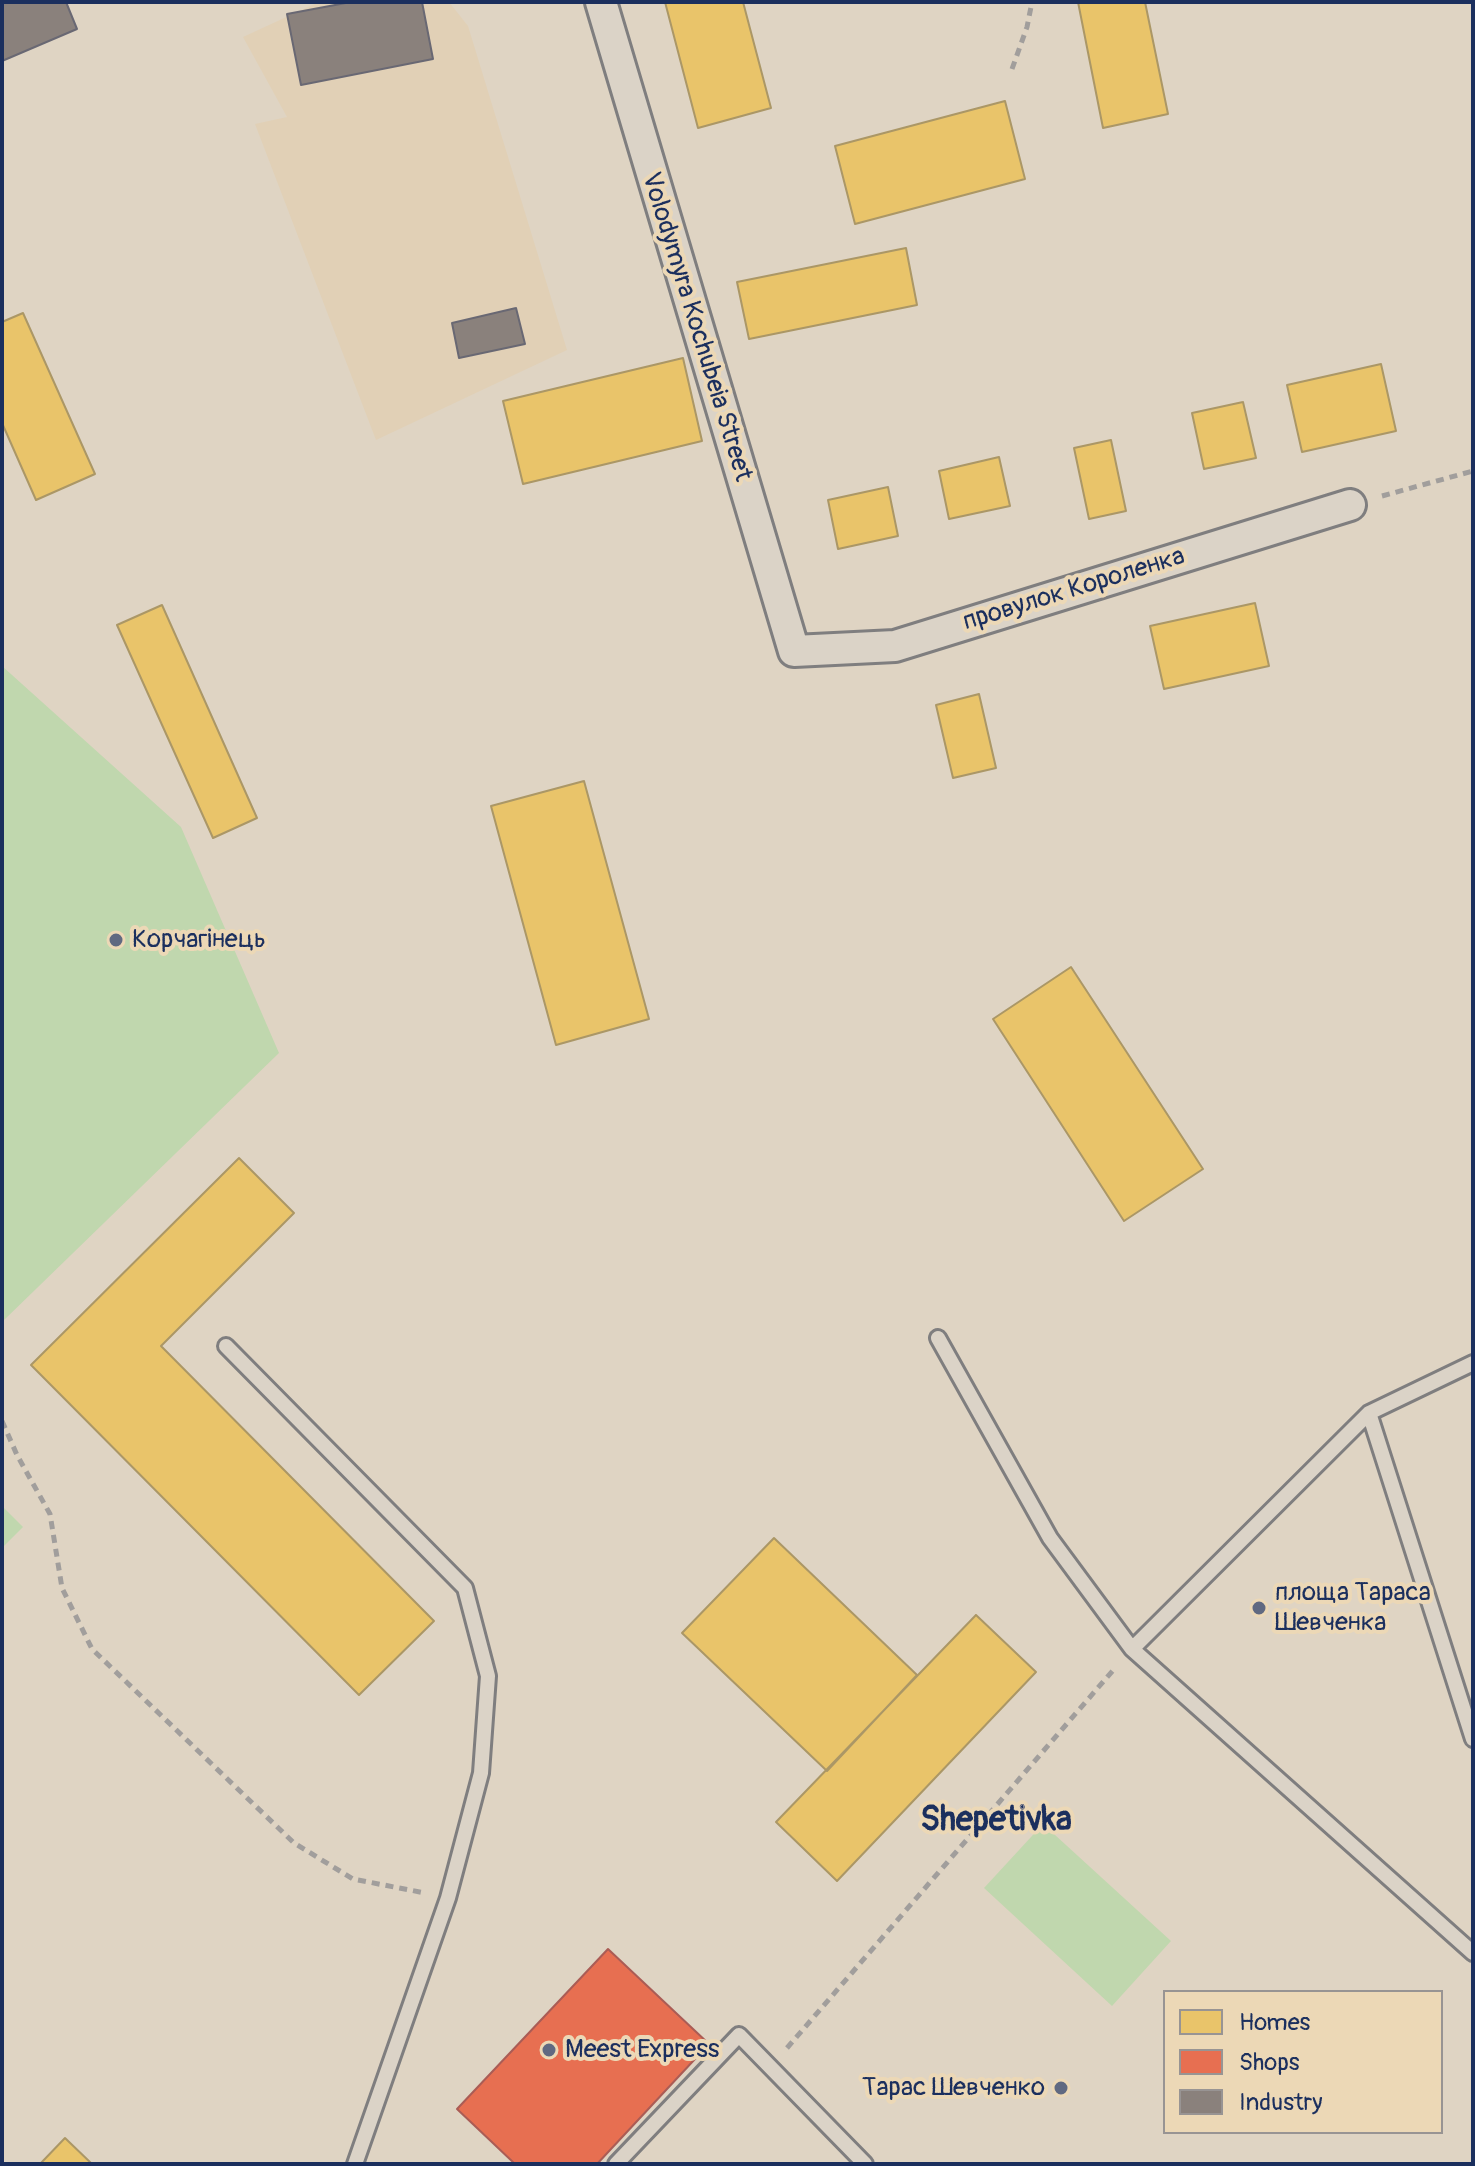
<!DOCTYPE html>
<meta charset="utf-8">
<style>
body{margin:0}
#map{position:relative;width:1475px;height:2166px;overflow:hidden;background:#dfd4c3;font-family:Pangolin,sans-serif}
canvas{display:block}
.frame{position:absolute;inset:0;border:4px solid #1b2f5e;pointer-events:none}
.legend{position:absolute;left:1163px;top:1990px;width:280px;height:144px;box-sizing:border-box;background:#ecd8b6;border:2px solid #989493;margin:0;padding:10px 14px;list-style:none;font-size:24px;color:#1b2f5e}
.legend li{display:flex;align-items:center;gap:16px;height:40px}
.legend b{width:40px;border:2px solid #989493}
</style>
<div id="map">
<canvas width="1475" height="2166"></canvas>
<div class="frame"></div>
<ul class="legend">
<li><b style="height:22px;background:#e9c46a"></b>Homes</li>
<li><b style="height:22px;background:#e76f51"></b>Shops</li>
<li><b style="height:22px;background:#8a817c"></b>Industry</li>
</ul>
</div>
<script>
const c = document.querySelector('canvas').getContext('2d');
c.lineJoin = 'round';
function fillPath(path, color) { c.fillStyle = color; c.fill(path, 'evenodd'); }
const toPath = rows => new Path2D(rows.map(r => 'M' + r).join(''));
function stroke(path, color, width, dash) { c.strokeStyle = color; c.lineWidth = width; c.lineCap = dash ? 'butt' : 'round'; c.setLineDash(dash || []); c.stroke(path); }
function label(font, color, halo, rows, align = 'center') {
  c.font = font + ' Pangolin,sans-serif'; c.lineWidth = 8; c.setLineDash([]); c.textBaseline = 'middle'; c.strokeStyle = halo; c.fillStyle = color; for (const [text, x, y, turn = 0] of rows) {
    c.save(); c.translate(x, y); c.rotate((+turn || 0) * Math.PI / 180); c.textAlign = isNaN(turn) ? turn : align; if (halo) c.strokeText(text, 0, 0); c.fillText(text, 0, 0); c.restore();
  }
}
fillPath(toPath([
 [319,2,449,2,468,26,567,350,376,440,255,124,287,117,243,37]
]), '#e1d0b6');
fillPath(toPath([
 [2,666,181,827,279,1053,2,1322],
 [2,1506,23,1527,2,1548],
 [1043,1824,1171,1941,1112,2006,984,1888]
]), '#c0d7ae');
const homes = toPath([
 [665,2,743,2,771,108,698,128,665,2],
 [1078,2,1145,2,1168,114,1103,128,1078,2],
 [1005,101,1025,179,855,224,835,146,1005,101],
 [906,248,917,305,749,339,737,282,906,248],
 [23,313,95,474,36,500,2,423,2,322,23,313],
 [683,358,702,441,523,484,503,401,683,358],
 [1381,364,1396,431,1302,452,1287,385,1381,364],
 [1243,402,1256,458,1204,469,1192,413,1243,402],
 [1111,440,1126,511,1089,519,1074,448,1111,440],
 [999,457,1010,506,949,519,939,471,999,457],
 [888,487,898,536,838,549,828,500,888,487],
 [1255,603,1269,666,1164,689,1150,626,1255,603],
 [162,605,257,818,213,838,117,625,162,605],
 [979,694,996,768,953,778,936,705,979,694],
 [584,781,649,1019,556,1045,491,806,584,781],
 [1071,967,1203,1169,1124,1221,993,1019,1071,967],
 [239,1158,294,1213,161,1346,434,1621,359,1695,31,1365,239,1158],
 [774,1538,917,1675,827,1771,682,1633,774,1538],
 [976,1615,1036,1672,837,1881,776,1822,976,1615],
 [65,2138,92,2164,40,2164,65,2138]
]);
fillPath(homes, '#e9c46a');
stroke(homes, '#ab9766', 2);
const shops = toPath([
 [608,1949,709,2044,597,2164,515,2164,457,2109,608,1949]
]);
fillPath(shops, '#e76f51');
stroke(shops, '#aa5c55', 2);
const industry = toPath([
 [2,2,66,2,77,29,2,61,2,2],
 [351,2,422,2,433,59,301,85,287,14,351,2],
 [516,308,525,344,459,358,452,323,516,308]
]);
fillPath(industry, '#8a817c');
stroke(industry, '#696873', 2);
const lane = toPath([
 [938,1338,1050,1538,1132,1649,1473,1953],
 [226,1346,465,1588,488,1676,481,1773,448,1898,355,2164],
 [1369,1413,1473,1739],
 [1132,1649,1369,1413,1473,1363],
 [616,2164,739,2035,865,2164]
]);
const street = toPath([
 [601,2,794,651,895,646,1350,505]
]);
stroke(lane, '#7f7e7f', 20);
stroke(street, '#7f7e7f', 36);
stroke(toPath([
 [1012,69,1027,27,1032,2],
 [1382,496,1473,471],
 [2,1421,17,1455,50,1514,62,1588,92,1649,294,1843,353,1879,425,1893],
 [787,2048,1115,1668]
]), '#a19e9c', 5, [8, 6]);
stroke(lane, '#dbd3c7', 14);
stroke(street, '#dbd3c7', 30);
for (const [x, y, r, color] of [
 [116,940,8,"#606981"],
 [1259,1608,8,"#606981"],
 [549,2050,8,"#606981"],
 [1061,2088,8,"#606981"]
]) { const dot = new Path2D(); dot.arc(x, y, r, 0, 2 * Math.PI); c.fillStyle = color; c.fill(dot); stroke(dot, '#ecd8b6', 3); }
label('26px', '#1b2f5e', '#ecd8b6', [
 ["Volodymyra Kochubeia Street",696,327,73],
 ["провулок Короленка",1074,590,-17]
]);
label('26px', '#1b2f5e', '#ecd8b6', [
 ["Корчагінець",132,940],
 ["площа Тараса",1275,1593],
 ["Шевченка",1275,1623],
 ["Meest Express",565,2050],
 ["Тарас Шевченко",1045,2088,"right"]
], 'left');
label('bold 34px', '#1b2f5e', '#ecd8b6', [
 ["Shepetivka",996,1821]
]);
</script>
